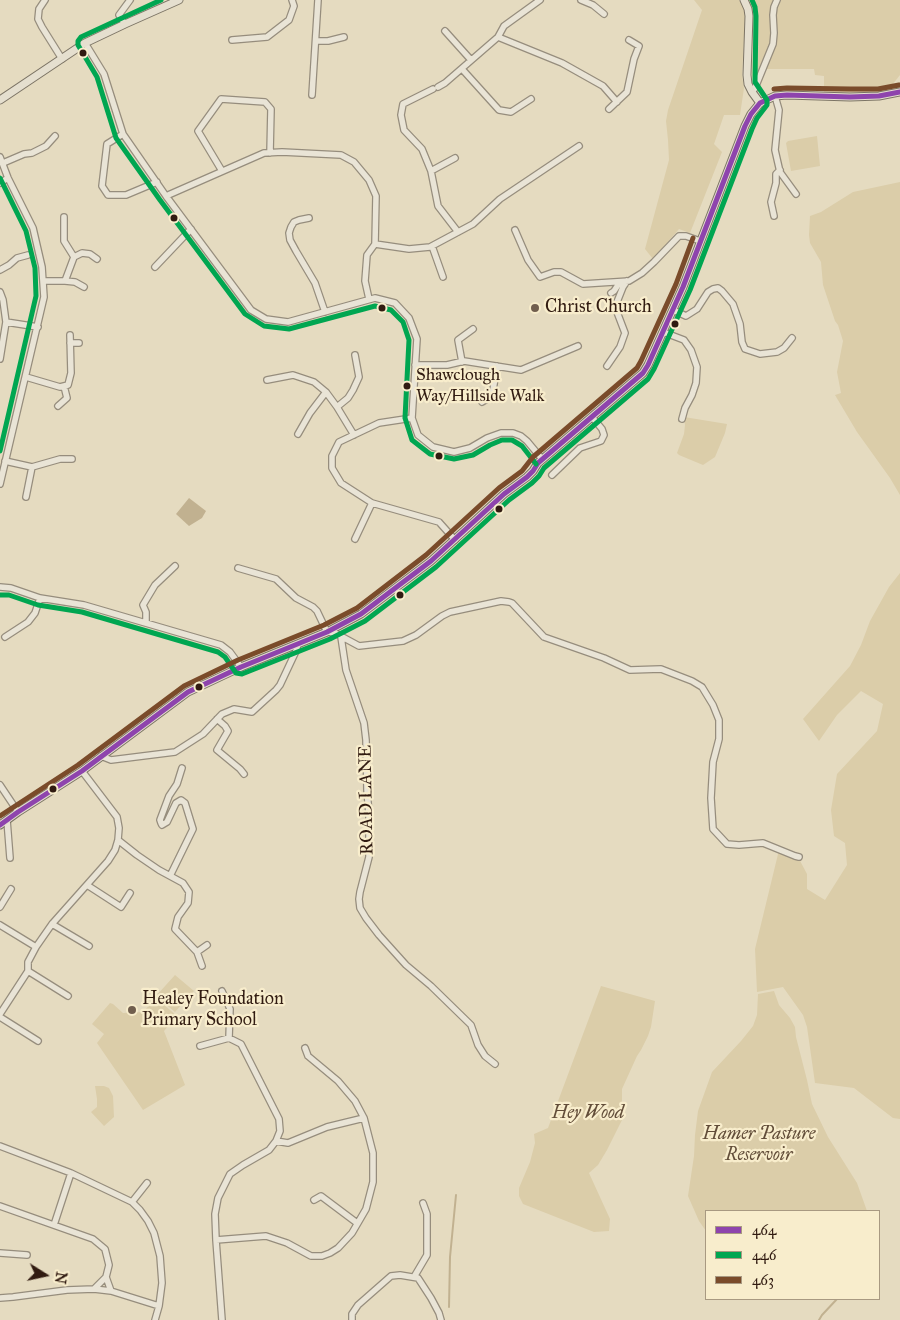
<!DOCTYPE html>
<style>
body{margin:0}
#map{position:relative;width:900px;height:1320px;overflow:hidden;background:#e5dbc0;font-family:"IM FELL Great Primer",serif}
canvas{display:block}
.legend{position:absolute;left:705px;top:1210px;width:175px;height:90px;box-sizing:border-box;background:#f8edcc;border:1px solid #a89981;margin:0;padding:6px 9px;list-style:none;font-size:15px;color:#311b11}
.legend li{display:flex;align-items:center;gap:10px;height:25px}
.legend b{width:25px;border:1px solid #a89981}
.north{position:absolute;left:20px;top:1250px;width:50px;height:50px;-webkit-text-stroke:4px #f8edcc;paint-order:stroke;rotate:100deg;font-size:14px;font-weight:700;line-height:20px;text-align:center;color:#311b11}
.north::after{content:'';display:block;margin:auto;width:18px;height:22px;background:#311b11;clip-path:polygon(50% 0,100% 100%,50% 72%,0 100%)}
</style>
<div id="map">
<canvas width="900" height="1320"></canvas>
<ul class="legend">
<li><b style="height:6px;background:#8e44ad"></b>464</li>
<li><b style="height:6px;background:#00a651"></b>446</li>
<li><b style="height:6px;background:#7a4b2a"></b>463</li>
</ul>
<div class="north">N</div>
</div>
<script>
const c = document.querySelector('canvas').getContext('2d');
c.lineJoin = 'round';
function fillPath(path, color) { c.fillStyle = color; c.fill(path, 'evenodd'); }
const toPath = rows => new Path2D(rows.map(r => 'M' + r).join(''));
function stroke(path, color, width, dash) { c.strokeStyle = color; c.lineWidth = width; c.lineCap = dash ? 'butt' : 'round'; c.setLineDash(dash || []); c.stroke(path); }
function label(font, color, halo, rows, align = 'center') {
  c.font = font + ' "IM FELL Great Primer",serif'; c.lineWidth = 4.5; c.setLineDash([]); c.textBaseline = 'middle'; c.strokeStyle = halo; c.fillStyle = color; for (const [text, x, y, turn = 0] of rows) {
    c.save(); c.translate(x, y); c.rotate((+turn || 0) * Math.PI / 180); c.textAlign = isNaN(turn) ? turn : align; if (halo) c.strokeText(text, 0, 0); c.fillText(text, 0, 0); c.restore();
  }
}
fillPath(toPath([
 [694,0,739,0,743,6,745,17,742,75,744,88,740,115,724,115,714,144,722,152,690,233,679,229,653,259,645,249,669,160,668,140,666,121,668,110,702,10],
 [749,0,775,0,771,39,755,84,752,75,754,34,752,7],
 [781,0,900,0,900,75,892,85,893,93,879,94,824,94,824,76,815,75,814,69,765,69,771,56,775,16],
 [817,136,820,166,791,171,786,143,788,141],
 [900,182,900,495,890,478,857,432,835,395,841,393,837,372,843,341,838,325,835,321,823,285,821,262,810,243,809,235,810,216,821,212,853,192],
 [684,417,727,424,725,433,715,457,703,465,679,455,677,453,684,434,685,425],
 [900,573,900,1119,893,1118,854,1088,815,1083,807,1027,803,1015,783,987,757,992,755,949,779,850,798,857,807,874,807,889,825,900,847,865,845,843,834,836,831,810,837,774,877,731,883,704,861,691,837,715,819,741,803,719,850,666,861,645,870,621,889,587],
 [175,975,194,991,175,1012,156,996],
 [601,986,655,1001,651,1027,648,1036,641,1050,637,1056,622,1089,622,1120,607,1150,598,1165,589,1173,610,1219,609,1231,594,1232,523,1204,519,1196,519,1188,530,1162,535,1143,534,1134,548,1128],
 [774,991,779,1005,790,1018,795,1027,796,1037,807,1080,812,1104,828,1137,857,1183,867,1211,706,1211,706,1231,699,1221,688,1196,694,1156,695,1135,698,1111,712,1072,741,1041,753,1026,757,1015,758,994],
 [156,998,177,1016,164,1031,185,1085,143,1110,97,1043,104,1034,92,1024,110,1003,113,1004,123,1013,143,1012],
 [95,1086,104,1086,109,1088,113,1096,114,1117,104,1126,91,1112,97,1107,97,1099]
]), '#dbcda9');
fillPath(toPath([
 [189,498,206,511,202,518,189,526,176,514]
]), '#c1b190');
stroke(toPath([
 [449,1307,450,1257,456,1195],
 [819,1320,822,1315,837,1299]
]), '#c1b190', 2);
const minor = toPath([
 [45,0,39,9,38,19,42,27,62,59],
 [581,0,593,5,604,14],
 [125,24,119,15,130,0],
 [445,31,471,60],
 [498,37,562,63,603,86,617,102],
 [232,40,267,37,289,20,294,6,292,0],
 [316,41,328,41,344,37],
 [85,43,104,74,123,134,166,196,251,310,266,319,288,322,375,298,395,303,409,318,417,339,412,418,418,435,433,447,454,452,470,448,487,438,501,433,513,433,521,436,527,441,542,459],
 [462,69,499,110,511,112,531,99],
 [438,87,445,83,498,37,504,26,540,0],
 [433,89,403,104,401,115,404,130,422,149,431,171,438,206,458,232],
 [752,92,755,88,773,44,774,33,773,15,774,7,777,0],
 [312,95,318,0],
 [775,96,779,110,775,150,780,172,796,194],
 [609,109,627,92,634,59,639,46,629,40],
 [123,134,107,144,102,186,108,195,126,195,157,182],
 [0,157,8,178,33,228,42,267,44,297,0,484],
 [3,163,24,154,32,153,46,146,55,136],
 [222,171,198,131,221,99,265,102,271,109,270,153],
 [431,171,455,158],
 [0,183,8,178],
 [166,196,264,153,282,152,341,155,354,162,369,180,376,196,375,244,367,255,365,281,369,299],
 [774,216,771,202,776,183,776,174,780,170],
 [309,218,299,220,294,222,291,227,289,233,290,240,296,251,315,283,325,312],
 [515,230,528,260,540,277,554,272,561,272,583,284,629,281,642,273,654,262,679,236,686,236,700,241],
 [375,244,409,249,430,247,473,224,500,199,579,146],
 [432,246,443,277],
 [74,257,82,253,90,254,97,259],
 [155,267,191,229],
 [0,270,9,265,17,258,28,255],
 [43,281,65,281,74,257,64,241,64,217],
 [65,281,75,282,84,287],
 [0,292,3,300,6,322,0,359],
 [611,293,614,291,620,282],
 [673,310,686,316,697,309,708,292,713,289,718,288,722,291,733,304,740,324,742,342,745,349,760,354,777,352,784,348,792,338],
 [6,322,38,327],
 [663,332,684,340,691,350,697,367,696,383,692,395,685,408,682,419],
 [70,343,79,343],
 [462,362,458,340,473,329],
 [415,365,447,365,464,361,521,370,578,346],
 [607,366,620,347,625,333,617,312,617,302,623,287,627,281],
 [26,377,60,387,68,385,71,373,70,335],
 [267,380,293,375,314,382,326,392,337,407,354,435],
 [482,402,492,396,497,366],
 [58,406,67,398,64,386],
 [337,407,348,398,353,390,359,377,355,355],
 [412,418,379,423,339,442,332,456,332,468,341,483,372,503,439,522,455,540],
 [298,434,310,413,326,392],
 [5,461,32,467,60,459,72,459],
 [552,475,580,448,601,441,604,435,602,429,592,417],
 [26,497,32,467],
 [355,539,372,503],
 [238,568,276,579,296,598,313,607,317,611,327,632,335,633,359,646,403,641,416,635,442,616,450,612,501,601,509,602,512,603,544,637,604,658,630,670,661,669,692,681,702,687,713,705,719,720,719,739,713,762,711,798,713,829,727,844,739,845,763,843,795,856,799,857],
 [0,587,11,588,40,598,84,605,221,645,230,652,241,667],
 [146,623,146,612,143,605,155,585,175,566],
 [5,637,28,622,35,613,40,598],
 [341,637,346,670,364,723,366,740,367,790,369,815,369,857,360,892,359,899,360,908,366,918,379,935,406,965,431,986,471,1025,478,1045,485,1056,495,1064],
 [217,719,225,726,228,731,217,750,240,769,244,774],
 [101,756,111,760,175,752,203,734,222,714,234,709,252,712,276,690,280,685,296,651,298,644],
 [82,771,117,817,119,828,118,840,137,855,159,870,183,883,189,892,188,903,178,917,175,929,197,952,202,966],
 [0,785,18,812],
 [7,820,10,858],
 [170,876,193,829,185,803,181,800,176,803,167,822,162,825,161,823,160,820,169,796,177,784,182,768],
 [87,885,121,907,130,893],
 [0,907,11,889],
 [52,924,89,946],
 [0,925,36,947],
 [197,952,207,945],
 [28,971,68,996],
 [222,991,230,1009,229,1038],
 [227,1003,251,997,260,999],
 [0,1014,28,971,28,962,36,947,52,924,108,861,115,850,118,840],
 [0,1017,38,1041],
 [200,1046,229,1038,241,1044,279,1119,280,1131,276,1141,269,1150,243,1165,230,1174,218,1198,215,1214,216,1240,222,1320],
 [276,1141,288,1143,327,1127,364,1118],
 [0,1146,71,1173,132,1202,140,1210,148,1221,154,1233,160,1256,162,1283,159,1306,155,1320],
 [314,1200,321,1196,357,1223],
 [132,1202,147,1183],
 [0,1206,93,1239,105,1249,109,1265,106,1277],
 [54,1225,71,1173],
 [216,1240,266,1236,287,1243,311,1256,322,1256,330,1253,338,1248,352,1233,366,1209,373,1182,373,1153,364,1118,355,1101,338,1081,308,1056,305,1048],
 [0,1253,27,1255],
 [106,1277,111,1291],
 [414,1277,427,1255,427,1214,423,1203],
 [94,1289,106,1277],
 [0,1298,13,1297,67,1290,94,1289,111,1291,159,1306],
 [352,1320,352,1314,358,1305,391,1276,400,1275,418,1278,431,1298,439,1313,441,1320]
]);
const major = toPath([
 [744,0,748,9,749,16,747,75,748,84,752,92,760,103],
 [0,100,85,43,125,24,179,0],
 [0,825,18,812,82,771,188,692,241,667,327,632,361,614,431,561,465,530,504,494,527,477,533,471,538,463,643,373,648,365,683,287,745,126,751,114,760,103,775,96,787,95,850,97,879,96,900,92]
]);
stroke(minor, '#968d7d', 8);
stroke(major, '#7c7465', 9);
stroke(minor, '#e9e4d6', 5.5);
stroke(major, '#e5dfcf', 7);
stroke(toPath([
 [0,825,18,812,82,771,188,692,241,667,327,632,361,614,431,561,504,494,527,477,533,471,538,463,643,373,648,365,683,287,745,126,751,114,760,103,775,96,787,95,850,97,879,96,900,92]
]), '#8e44ad', 5);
stroke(toPath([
 [161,0,81,37,78,41,78,45,97,77,116,138,160,200,245,314,264,326,289,329,375,306,391,310,403,322,409,340,405,418,412,440,430,454,454,459,473,455,490,445,502,440,512,440,522,446,536,464],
 [0,178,26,231,35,268,36,296,0,451],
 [0,595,9,595,38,605,82,612,218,652,225,657,236,673,242,674,330,639,365,621,436,567,509,500,532,483,539,476,544,468,648,379,654,369,690,290,752,129,757,118,767,105,767,100,755,82,756,16,755,7,752,0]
]), '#00a651', 5);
stroke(toPath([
 [774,89,787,88,850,89,878,89,899,85],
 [0,816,78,765,184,686,238,660,324,625,357,608,426,555,499,488,522,471,533,457,637,368,641,361,676,284,693,238]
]), '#7a4b2a', 5);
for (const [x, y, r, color] of [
 [83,53,4.5,"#311b11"],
 [174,218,4.5,"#311b11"],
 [382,308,4.5,"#311b11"],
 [535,308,5,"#705e4e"],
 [675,324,4.5,"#311b11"],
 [407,386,4.5,"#311b11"],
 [439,456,4.5,"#311b11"],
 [499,509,4.5,"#311b11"],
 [400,595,4.5,"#311b11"],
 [199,687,4.5,"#311b11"],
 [53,789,4.5,"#311b11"],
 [132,1010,5,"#705e4e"]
]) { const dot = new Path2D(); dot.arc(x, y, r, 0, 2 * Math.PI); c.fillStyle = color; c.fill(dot); stroke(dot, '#f8edcc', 2); }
label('17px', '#311b11', '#f8edcc', [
 ["Shawclough",416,376],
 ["Way/Hillside Walk",416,397]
], 'left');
label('18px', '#311b11', '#f8edcc', [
 ["Christ Church",545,308],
 ["Healey Foundation",142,1000],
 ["Primary School",142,1021]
], 'left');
label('18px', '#311b11', '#f8edcc', [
 ["ROAD LANE",367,800,-91]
]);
label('italic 18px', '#624d39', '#f8edcc', [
 ["Hey Wood",588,1114],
 ["Hamer Pasture",759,1135],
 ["Reservoir",759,1156]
]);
</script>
